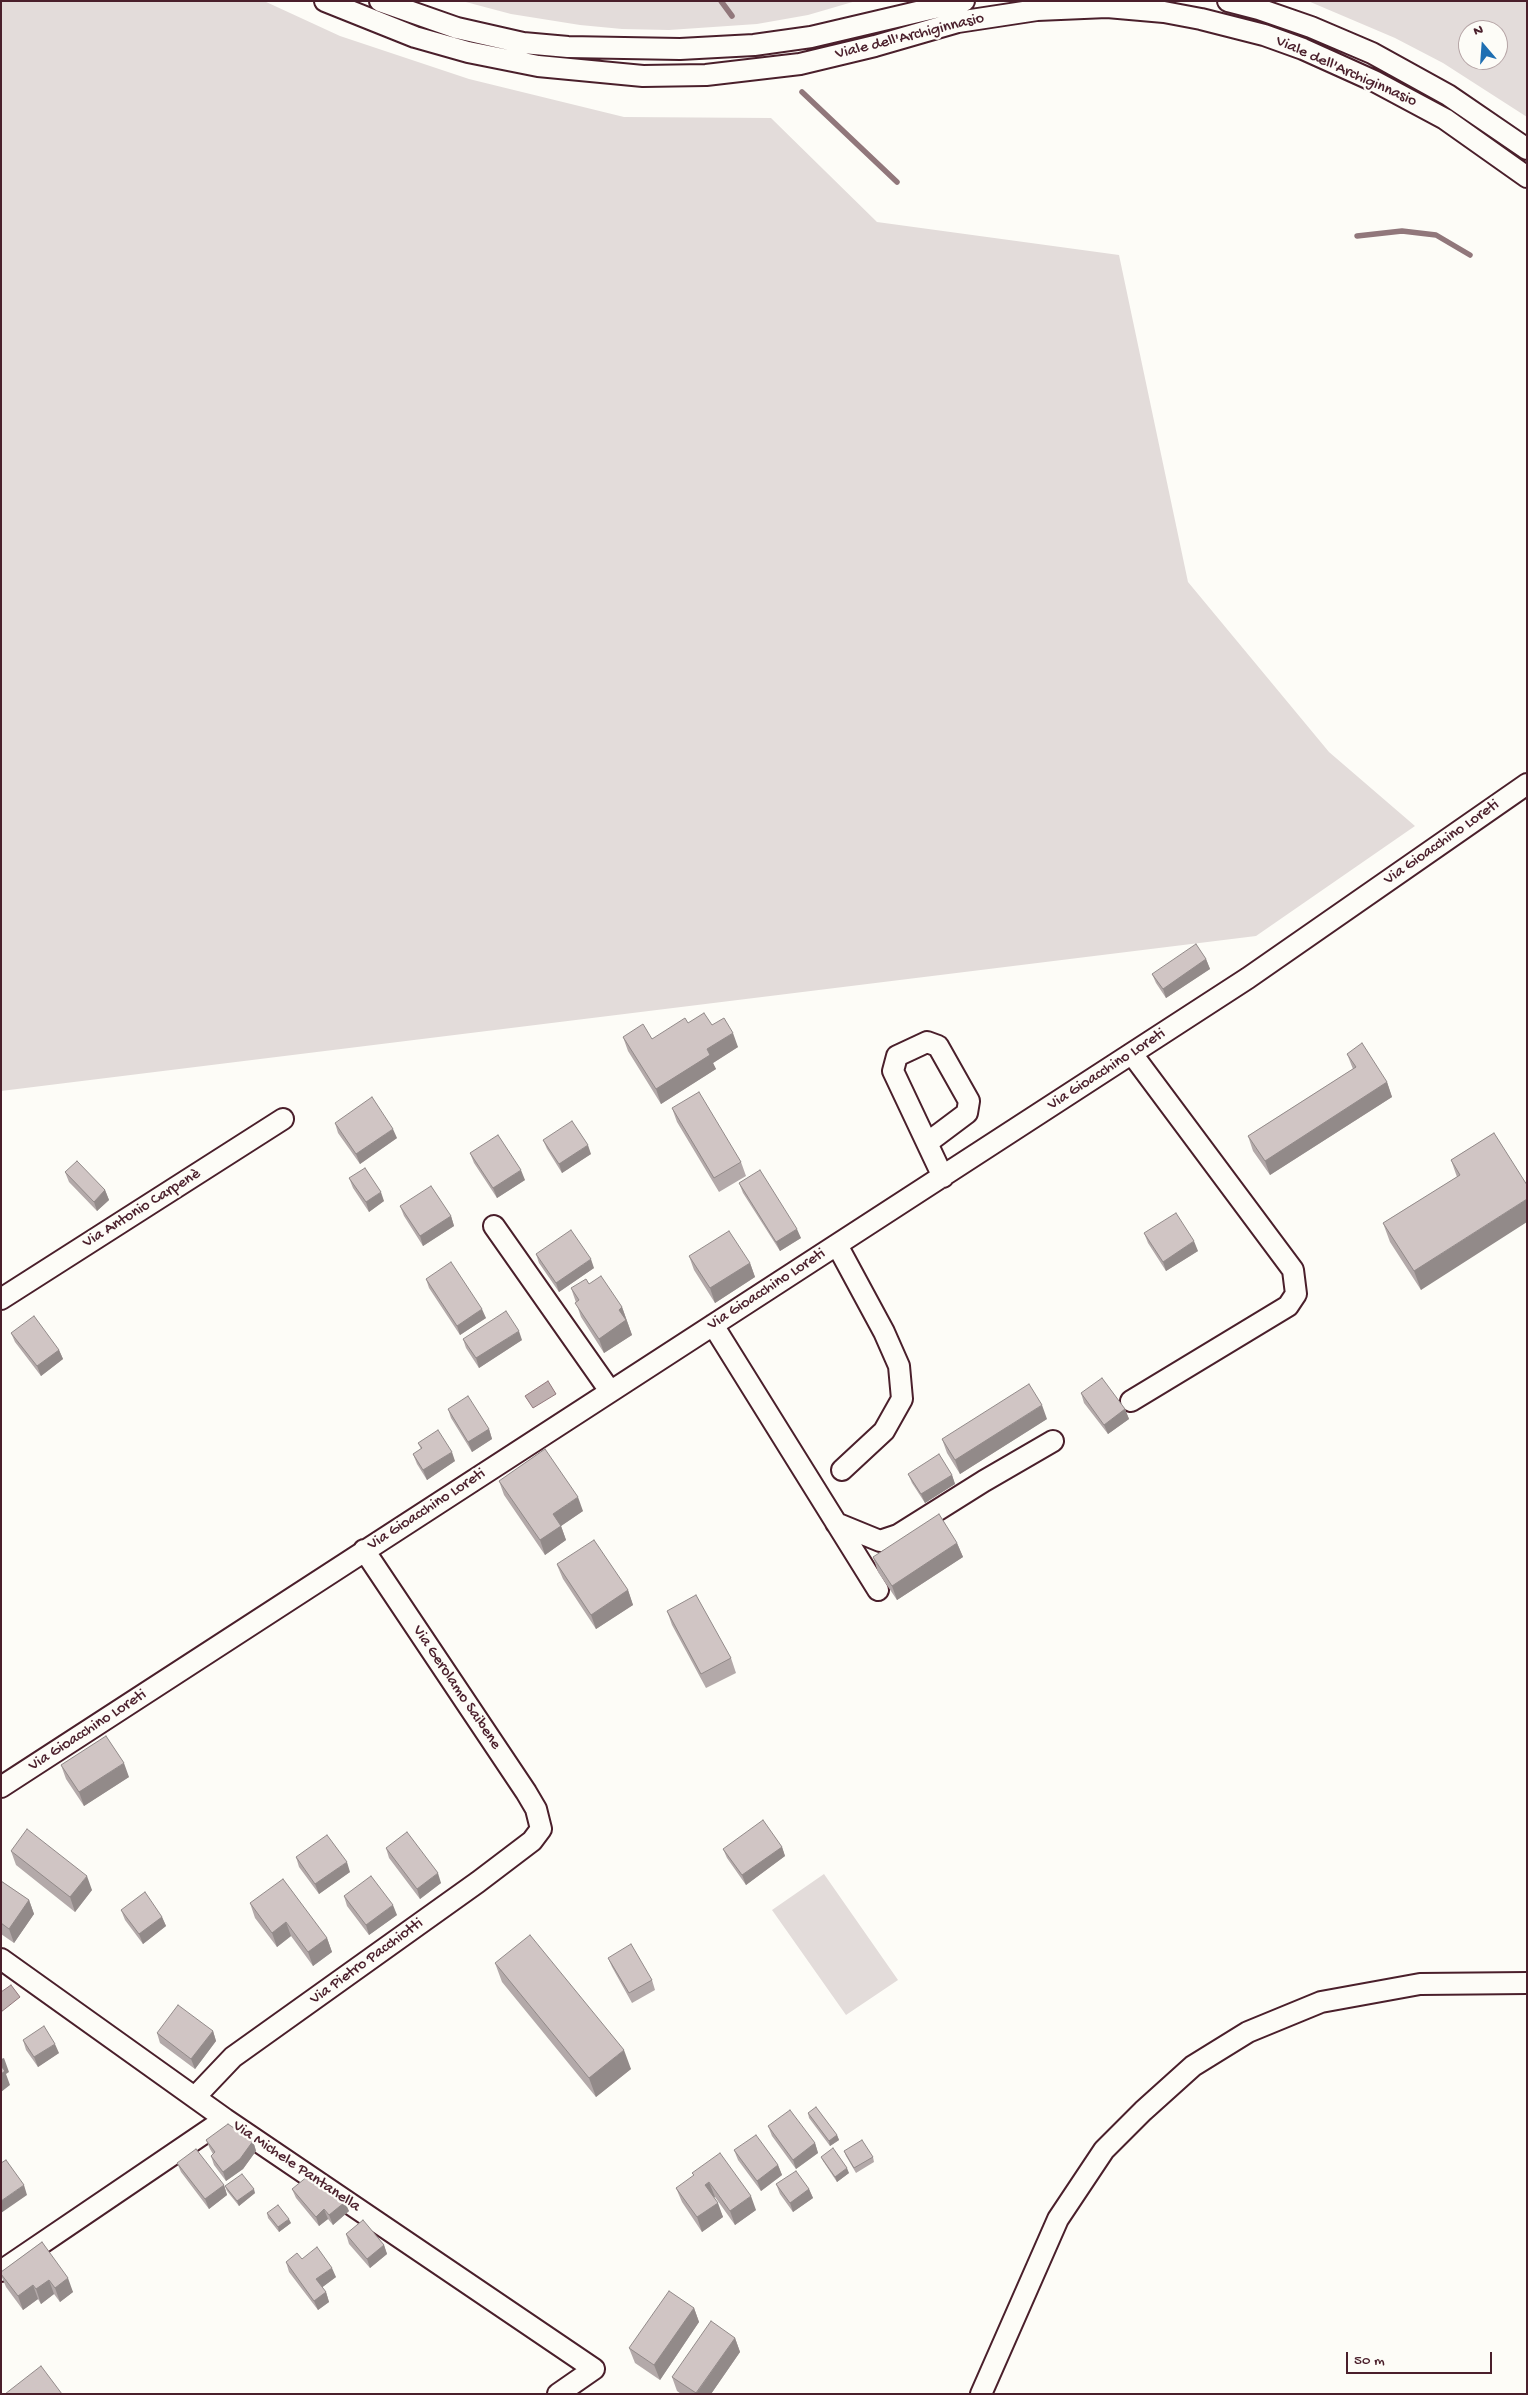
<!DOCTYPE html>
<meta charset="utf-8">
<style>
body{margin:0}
#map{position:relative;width:1528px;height:2395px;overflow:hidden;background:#fdfcf7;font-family:"Gochi Hand",sans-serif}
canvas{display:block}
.frame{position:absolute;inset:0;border:2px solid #4a1f2b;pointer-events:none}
.north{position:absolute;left:1458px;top:20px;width:50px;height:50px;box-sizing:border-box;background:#fdfcf7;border:1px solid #b5a4a5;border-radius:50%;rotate:342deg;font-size:14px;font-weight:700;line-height:20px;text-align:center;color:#4a1f2b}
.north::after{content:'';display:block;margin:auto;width:18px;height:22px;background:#1f6fb2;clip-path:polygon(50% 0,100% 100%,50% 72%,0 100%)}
.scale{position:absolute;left:1346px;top:2352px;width:146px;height:22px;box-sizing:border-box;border:2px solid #4a1f2b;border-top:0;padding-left:6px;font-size:15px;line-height:18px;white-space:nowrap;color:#4a1f2b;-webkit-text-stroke:4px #fdfcf7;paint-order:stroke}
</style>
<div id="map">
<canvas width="1528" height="2395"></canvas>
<div class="frame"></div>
<div class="north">N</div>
<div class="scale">50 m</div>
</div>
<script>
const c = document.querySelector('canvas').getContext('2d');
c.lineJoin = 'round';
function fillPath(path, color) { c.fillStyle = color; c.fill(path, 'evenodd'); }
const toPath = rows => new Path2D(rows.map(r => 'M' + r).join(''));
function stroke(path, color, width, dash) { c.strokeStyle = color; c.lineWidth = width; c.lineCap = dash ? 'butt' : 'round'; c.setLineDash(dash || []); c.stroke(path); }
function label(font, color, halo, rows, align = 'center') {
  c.font = font + ' "Gochi Hand",sans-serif'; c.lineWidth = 4.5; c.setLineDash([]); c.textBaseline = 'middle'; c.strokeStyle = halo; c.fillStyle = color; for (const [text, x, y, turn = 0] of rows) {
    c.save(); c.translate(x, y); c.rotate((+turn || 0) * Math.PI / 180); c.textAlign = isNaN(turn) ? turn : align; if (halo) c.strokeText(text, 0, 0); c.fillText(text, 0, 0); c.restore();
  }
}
fillPath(toPath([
 [1,1,264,1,340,36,469,79,624,117,771,118,877,222,1119,255,1188,582,1329,752,1415,826,1256,936,1,1091],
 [462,1,856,1,808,15,757,24,669,30,622,29,580,25,511,14],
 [1308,1,1527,1,1527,117,1443,63,1395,38],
 [1468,30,1498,30,1498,60,1468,60],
 [824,1874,898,1980,846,2015,772,1910]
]), '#e3dcda');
const water = toPath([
 [548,1381,556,1394,533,1408,525,1396,548,1381],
 [11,1985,20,1997,1,2012,1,1992,11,1985]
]);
fillPath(water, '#c0b1b1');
stroke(water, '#91777b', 1);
stroke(toPath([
 [721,1,732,16],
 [802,92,897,182],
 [1357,236,1402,231,1436,235,1470,255]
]), '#91777b', 5.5);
const minor = toPath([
 [325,1,415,37,468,52,538,66,643,76,706,75,800,64,875,46,958,22,1037,10,1107,7,1164,12,1201,19,1264,35,1303,49,1374,81,1445,119,1527,177],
 [380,1,457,28,523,43,568,47,680,49,754,45,811,37,964,1],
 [1228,1,1259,9,1311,27,1372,53,1448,95,1527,149],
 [927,1143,967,1113,969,1101,938,1046,927,1042,897,1056,893,1071,943,1177],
 [494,1226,610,1391],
 [837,1245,884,1332,899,1366,902,1399,884,1431,842,1470],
 [1,1299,283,1119],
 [713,1325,878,1590],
 [1131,1401,1288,1306,1296,1294,1293,1270,1132,1054],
 [836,1523,880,1541,898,1535,984,1481,1053,1441],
 [1,1787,1248,978,1527,784],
 [1,1959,225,2119,594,2369,558,2394],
 [195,2097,233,2057,478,1882,532,1841,541,1829,536,1809,526,1792,364,1550],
 [1,2271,225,2119],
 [981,2394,1058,2219,1104,2150,1143,2111,1193,2066,1248,2032,1321,2002,1420,1984,1527,1983]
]);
stroke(minor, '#4a1f2b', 24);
stroke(minor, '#fdfcf7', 20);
fillPath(toPath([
 [1206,959,1210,969,1166,998,1156,983,1152,974],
 [688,1023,712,1025,738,1047,713,1063,716,1069,661,1104,628,1051,623,1037,652,1039],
 [1347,1054,1387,1082,1392,1097,1270,1175,1253,1151,1248,1136,1353,1069],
 [672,1108,741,1162,746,1176,719,1192,677,1122],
 [335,1123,397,1138,360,1164,338,1133],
 [1494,1133,1421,1290,1390,1242,1383,1223,1457,1177,1451,1160],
 [543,1140,591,1154,562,1173,547,1149],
 [470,1153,525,1180,497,1198,474,1163],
 [65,1172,105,1190,109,1200,97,1211,69,1182],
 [349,1178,384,1201,369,1212,353,1188],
 [739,1183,801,1238,780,1251,743,1193],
 [400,1206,451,1216,454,1226,423,1246,404,1216],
 [1144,1233,1198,1251,1166,1271,1148,1243],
 [536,1254,594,1268,559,1292,539,1263],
 [689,1256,750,1263,755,1277,715,1303,694,1270],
 [426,1279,486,1318,460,1335,429,1288],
 [571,1288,622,1307,632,1335,604,1353,581,1317],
 [11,1333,59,1350,63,1359,41,1376,15,1342],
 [463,1339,522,1340,479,1368,466,1348],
 [1081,1393,1125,1409,1129,1419,1108,1434,1084,1403],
 [448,1409,489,1429,492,1439,472,1452,451,1418],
 [1047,1419,960,1474,947,1453,942,1439],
 [418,1443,455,1461,427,1480,417,1464,413,1454,421,1449],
 [908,1474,952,1475,955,1484,925,1503,912,1483],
 [499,1481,583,1511,561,1526,566,1540,545,1555,504,1495],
 [957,1543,963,1557,897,1600,878,1572,873,1557],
 [557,1565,628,1590,633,1605,596,1629,563,1579],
 [667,1611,731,1658,736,1673,706,1688,672,1625],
 [61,1765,129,1777,84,1806,66,1779],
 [782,1847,785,1856,746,1885,727,1858,723,1849],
 [386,1848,441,1883,420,1899,389,1858],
 [11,1851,92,1890,75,1912,16,1865],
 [296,1857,350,1872,319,1894,299,1867],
 [1,1881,29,1900,34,1914,14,1943,1,1934],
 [344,1896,397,1915,369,1935,347,1906],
 [250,1903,327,1938,332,1952,313,1966,291,1936,277,1947,255,1918],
 [121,1910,162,1917,166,1926,143,1944,125,1920],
 [608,1958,652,1980,655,1990,632,2003,612,1967],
 [495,1963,631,2069,596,2097,502,1982],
 [213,2031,216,2041,195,2069,160,2043,157,2033],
 [23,2040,59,2053,38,2067,26,2050],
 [808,2113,837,2135,839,2140,830,2146,809,2118],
 [768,2126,815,2143,818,2153,796,2169,772,2136],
 [206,2140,253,2141,256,2151,243,2169,226,2181,214,2165,211,2156,213,2154,210,2149],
 [734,2150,778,2165,782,2175,761,2191,738,2160],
 [844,2151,873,2157,874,2162,856,2173,846,2156],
 [821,2157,849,2173,837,2182,823,2161],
 [177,2163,224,2185,227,2195,209,2209,181,2172],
 [692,2173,756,2210,735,2225,715,2197,714,2197,723,2217,702,2232,682,2202,676,2188,694,2176],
 [776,2184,809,2189,813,2198,793,2212,780,2194],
 [225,2186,255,2193,239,2206,227,2191],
 [292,2189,349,2211,333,2225,328,2219,319,2226,296,2198],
 [267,2213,291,2223,279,2232,268,2218],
 [346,2234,384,2245,387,2254,370,2268,349,2244],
 [42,2242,73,2292,60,2302,54,2294,41,2304,38,2299,23,2310,6,2287,1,2275,1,2272],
 [302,2259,336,2277,322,2287,326,2292,329,2302,318,2310,289,2272,286,2262],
 [694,2308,699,2322,660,2380,635,2363,629,2348],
 [735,2338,740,2352,711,2394,681,2394,677,2391,672,2377]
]), '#b3a9a9');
fillPath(toPath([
 [1206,959,1210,969,1166,998,1163,989],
 [733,1033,738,1047,713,1063,716,1069,661,1104,656,1089,707,1049],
 [1387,1082,1392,1097,1270,1175,1265,1161],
 [393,1129,397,1138,360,1164,356,1154],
 [588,1145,591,1154,562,1173,559,1164],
 [521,1170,525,1180,497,1198,493,1188],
 [105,1190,109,1200,97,1211,94,1202],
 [381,1192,384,1201,369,1212,366,1202],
 [1527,1199,1527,1222,1421,1290,1414,1271],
 [451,1216,454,1226,423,1246,420,1236],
 [797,1229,801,1238,780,1251,776,1242],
 [1194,1241,1198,1251,1166,1271,1163,1262],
 [591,1259,594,1268,559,1292,556,1283],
 [750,1263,755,1277,715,1303,710,1288],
 [622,1307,632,1335,604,1353,599,1339,619,1310],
 [482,1309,486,1318,460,1335,457,1326],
 [519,1331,522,1340,479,1368,476,1358],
 [59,1350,63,1359,41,1376,37,1366],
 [1042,1405,1047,1419,960,1474,955,1460],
 [1125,1409,1129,1419,1108,1434,1104,1425],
 [489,1429,492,1439,472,1452,468,1442],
 [452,1452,455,1461,427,1480,423,1470],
 [952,1475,955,1484,925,1503,921,1494],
 [578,1497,583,1511,561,1526,566,1540,545,1555,540,1540,553,1514],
 [957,1543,963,1557,897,1600,892,1586],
 [628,1590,633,1605,596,1629,591,1615],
 [124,1763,129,1777,84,1806,79,1792],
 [782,1847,785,1856,746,1885,742,1875],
 [347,1862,350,1872,319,1894,315,1884],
 [438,1873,441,1883,420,1899,417,1889],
 [87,1876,92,1890,75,1912,70,1897],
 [29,1900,34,1914,14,1943,9,1929],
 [393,1905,397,1915,369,1935,366,1925],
 [162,1917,166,1926,143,1944,139,1934],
 [286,1922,291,1936,277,1947,272,1933],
 [327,1938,332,1952,313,1966,308,1952],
 [213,2031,216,2041,195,2069,191,2059],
 [55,2044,59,2053,38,2067,34,2057],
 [624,2050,631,2069,596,2097,589,2078],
 [4,2058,9,2072,6,2074,10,2085,1,2092,1,2059],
 [837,2135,839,2140,830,2146,829,2141],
 [253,2141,256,2151,243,2169,226,2181,223,2172],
 [815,2143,818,2153,796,2169,793,2160],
 [778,2165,782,2175,761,2191,757,2181],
 [847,2168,849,2173,837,2182,835,2177],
 [709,2182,715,2197,711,2199,705,2185],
 [24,2185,27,2195,1,2213,1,2201],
 [224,2185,227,2195,209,2209,205,2199],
 [254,2189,255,2193,239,2206,237,2201],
 [809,2189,813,2198,793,2212,790,2203],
 [751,2196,756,2210,735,2225,730,2211],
 [345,2202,349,2211,333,2225,329,2215],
 [718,2203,723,2217,702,2232,697,2217],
 [324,2209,328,2219,319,2226,316,2217],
 [289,2219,291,2223,279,2232,278,2227],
 [384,2245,387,2254,370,2268,367,2259],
 [332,2268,336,2277,320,2289,316,2279],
 [68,2278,73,2292,60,2302,55,2288],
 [49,2280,54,2294,41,2304,36,2289],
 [33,2285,38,2299,23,2310,18,2296],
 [326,2292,329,2302,318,2310,314,2301],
 [694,2308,699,2322,660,2380,654,2365],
 [735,2338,740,2352,711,2394,696,2394]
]), '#928a89');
const building = toPath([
 [1196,944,1206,959,1163,989,1152,974,1196,944],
 [704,1013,712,1025,724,1018,733,1033,707,1049,710,1055,656,1089,623,1037,643,1024,652,1039,685,1018,688,1023,704,1013],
 [1362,1043,1387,1082,1265,1161,1248,1136,1356,1067,1347,1054,1362,1043],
 [699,1092,741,1162,714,1178,672,1108,699,1092],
 [372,1097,393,1129,356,1154,335,1123,372,1097],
 [572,1121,588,1145,559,1164,543,1140,572,1121],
 [1494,1133,1527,1185,1527,1199,1414,1271,1383,1223,1460,1175,1451,1160,1494,1133],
 [498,1135,521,1170,493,1188,470,1153,498,1135],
 [77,1161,105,1190,94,1202,65,1172,77,1161],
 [365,1168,381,1192,366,1202,349,1178,365,1168],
 [760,1170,797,1229,776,1242,739,1183,760,1170],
 [431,1186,451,1216,420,1236,400,1206,431,1186],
 [1176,1213,1194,1241,1163,1262,1144,1233,1176,1213],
 [571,1230,591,1259,556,1283,536,1254,571,1230],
 [729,1231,750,1263,710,1288,689,1256,729,1231],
 [451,1262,482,1309,457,1326,426,1279,451,1262],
 [601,1276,622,1307,619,1310,626,1320,599,1339,575,1303,579,1300,571,1288,586,1279,589,1284,601,1276],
 [506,1311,519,1331,476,1358,463,1339,506,1311],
 [34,1316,59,1350,37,1366,11,1333,34,1316],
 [1102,1378,1125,1409,1104,1425,1081,1393,1102,1378],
 [1029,1384,1042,1405,955,1460,942,1439,1029,1384],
 [468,1396,489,1429,468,1442,448,1409,468,1396],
 [438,1430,452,1452,423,1470,413,1454,422,1448,418,1443,438,1430],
 [545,1449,578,1497,553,1514,561,1526,540,1540,499,1481,545,1449],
 [939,1454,952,1475,921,1494,908,1474,939,1454],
 [939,1514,957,1543,892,1586,873,1557,939,1514],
 [594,1540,628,1590,591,1615,557,1564,594,1540],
 [696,1595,731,1658,701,1674,667,1611,696,1595],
 [106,1736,124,1763,79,1792,61,1765,106,1736],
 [763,1820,782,1847,742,1875,723,1849,763,1820],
 [27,1829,87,1876,70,1897,11,1851,27,1829],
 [407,1832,438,1873,417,1889,386,1848,407,1832],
 [327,1835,347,1862,315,1884,296,1857,327,1835],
 [371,1876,393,1905,366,1925,344,1896,371,1876],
 [283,1879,327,1938,308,1952,286,1922,272,1933,250,1903,283,1879],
 [1,1881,29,1900,9,1929,1,1923,1,1881],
 [145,1892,162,1917,139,1934,121,1910,145,1892],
 [530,1935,624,2050,589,2078,495,1963,530,1935],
 [631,1944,652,1980,629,1993,608,1958,631,1944],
 [178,2005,213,2031,191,2059,157,2033,178,2005],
 [44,2026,55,2044,34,2057,23,2040,44,2026],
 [1,2066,5,2071,1,2074,1,2066],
 [816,2107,837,2135,829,2141,808,2113,816,2107],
 [790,2110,815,2143,793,2160,768,2126,790,2110],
 [228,2124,253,2141,240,2159,223,2172,211,2156,215,2152,206,2140,228,2124],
 [756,2135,778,2165,757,2181,734,2150,756,2135],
 [862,2140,873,2157,854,2168,844,2151,862,2140],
 [833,2148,847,2168,835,2177,821,2157,833,2148],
 [196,2149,224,2185,205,2199,177,2163,196,2149],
 [720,2153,751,2196,730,2211,709,2182,705,2185,718,2203,697,2217,676,2188,694,2175,692,2173,720,2153],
 [6,2160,24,2185,1,2201,1,2163,6,2160],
 [796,2171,809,2189,790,2203,776,2184,796,2171],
 [242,2174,254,2189,237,2201,225,2186,242,2174],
 [308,2176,345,2202,329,2215,324,2209,316,2217,292,2189,308,2176],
 [278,2205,289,2219,278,2227,267,2213,278,2205],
 [363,2220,384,2245,367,2259,346,2234,363,2220],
 [42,2242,68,2278,55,2288,49,2280,36,2289,33,2285,18,2296,1,2274,1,2272,42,2242],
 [317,2247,332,2268,316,2279,326,2292,314,2301,286,2262,297,2253,302,2259,317,2247],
 [669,2291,694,2308,654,2365,629,2348,669,2291],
 [711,2321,735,2338,696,2393,672,2377,711,2321],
 [41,2366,62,2394,5,2394,41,2366]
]);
fillPath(building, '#d0c5c4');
stroke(building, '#928a89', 1);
label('16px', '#4a1f2b', '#fdfcf7', [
 ["Viale dell'Archiginnasio",910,37,-14],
 ["Viale dell'Archiginnasio",1346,72,24],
 ["Via Gioacchino Loreti",1442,843,-35],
 ["Via Gioacchino Loreti",1107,1070,-33],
 ["Via Antonio Carpenè",142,1209,-32],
 ["Via Gioacchino Loreti",767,1290,-33],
 ["Via Gioacchino Loreti",427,1510,-33],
 ["Via Gerolamo Saibene",456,1688,56],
 ["Via Gioacchino Loreti",88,1731,-33],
 ["Via Pietro Pacchiotti",367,1962,-36],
 ["Via Michele Pantanella",296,2167,34]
]);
</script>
